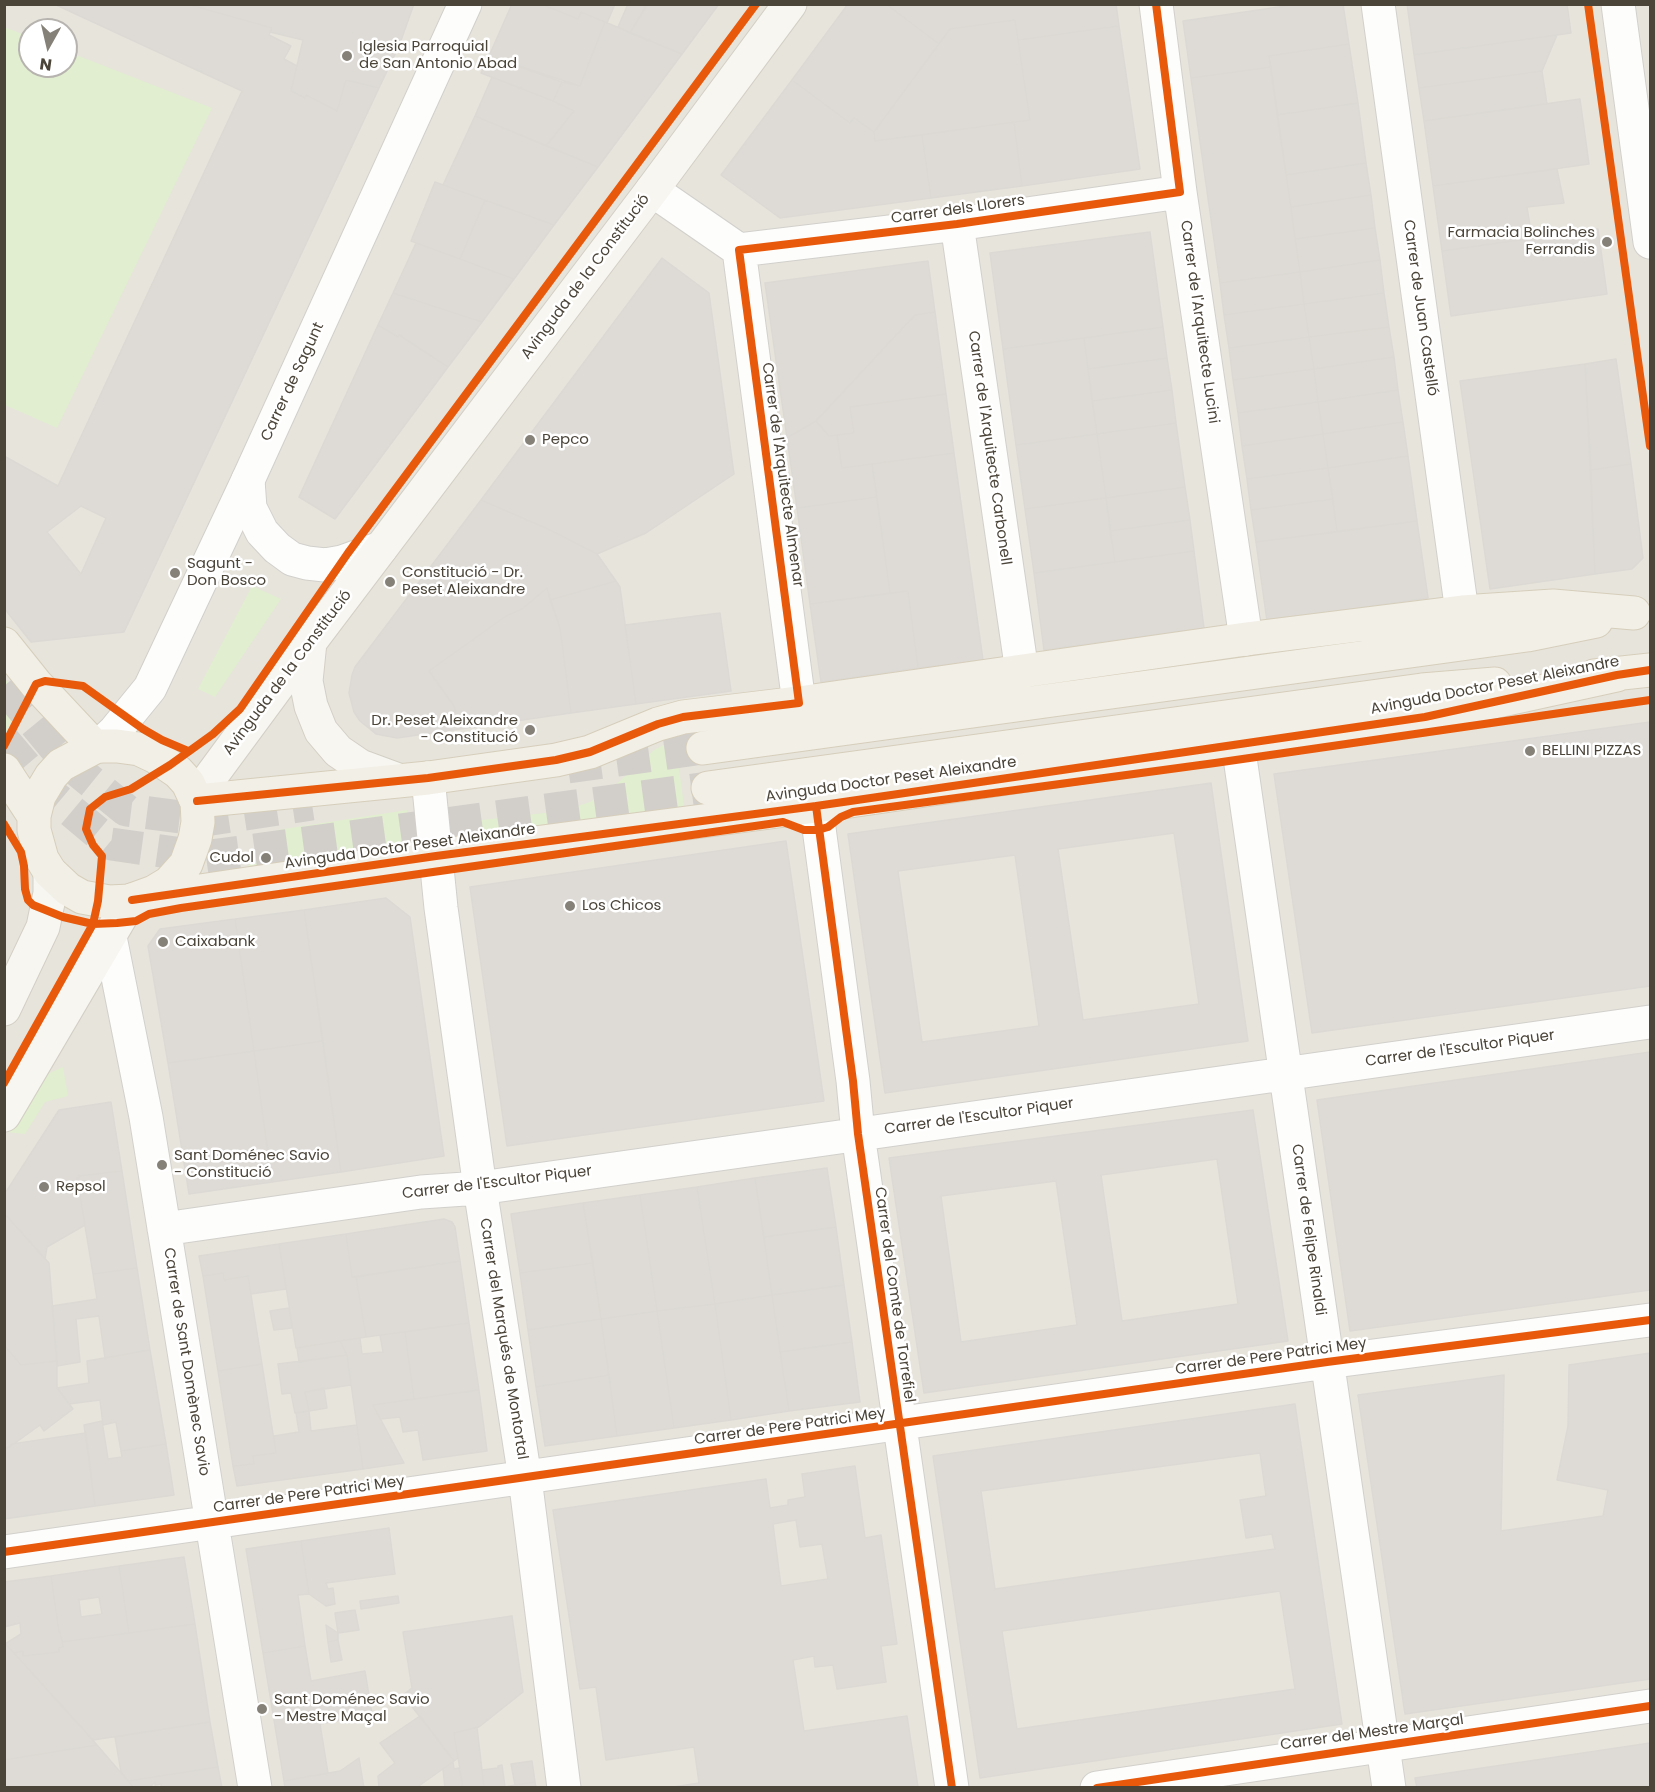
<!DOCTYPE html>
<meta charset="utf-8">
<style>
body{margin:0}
#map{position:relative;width:1655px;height:1792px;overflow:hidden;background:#f4f2ee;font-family:Poppins,sans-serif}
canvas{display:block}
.frame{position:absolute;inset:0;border:6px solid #4b4439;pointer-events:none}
.north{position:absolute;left:18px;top:18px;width:60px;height:60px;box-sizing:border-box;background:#fff;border:2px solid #b7b4b0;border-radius:50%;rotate:188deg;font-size:16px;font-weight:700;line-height:24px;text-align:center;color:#4b4439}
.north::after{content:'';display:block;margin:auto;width:21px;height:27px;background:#868178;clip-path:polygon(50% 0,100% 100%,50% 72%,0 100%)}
</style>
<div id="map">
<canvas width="1655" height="1792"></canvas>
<div class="frame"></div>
<div class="north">N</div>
</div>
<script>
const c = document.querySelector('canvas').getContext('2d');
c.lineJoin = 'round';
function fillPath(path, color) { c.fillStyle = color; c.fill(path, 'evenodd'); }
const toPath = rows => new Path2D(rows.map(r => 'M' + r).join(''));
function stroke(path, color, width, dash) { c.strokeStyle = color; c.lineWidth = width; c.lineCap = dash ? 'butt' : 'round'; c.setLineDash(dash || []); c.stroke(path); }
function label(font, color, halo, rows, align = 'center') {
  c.font = font + ' Poppins,sans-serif'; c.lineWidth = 5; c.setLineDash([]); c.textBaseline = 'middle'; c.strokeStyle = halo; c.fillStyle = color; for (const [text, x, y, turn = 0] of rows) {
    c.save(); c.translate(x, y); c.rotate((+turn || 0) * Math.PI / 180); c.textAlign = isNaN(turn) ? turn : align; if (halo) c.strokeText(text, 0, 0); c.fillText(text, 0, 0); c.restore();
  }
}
fillPath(toPath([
 [5,5,1650,5,1650,1787,5,1788],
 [30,30,66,30,66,66,30,66]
]), '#e7e4dc');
fillPath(toPath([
 [4,27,30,37,30,66,66,66,66,51,212,108,57,428,5,405],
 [252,586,281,599,215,697,198,689],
 [4,678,22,700,5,734,4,733],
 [675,739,685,813,490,833,477,829,475,825,481,820,562,811,590,802,613,787,654,750],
 [407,810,411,850,240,876,277,830],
 [63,1067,68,1096,45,1102,25,1134,6,1132,31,1089,45,1075]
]), '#e1eecf');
const building = toPath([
 [54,4,187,4,272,28,269,35,291,46,284,59,297,66,291,91,305,98,306,95,337,111,346,80,379,88,124,632,31,642,4,608,4,456,58,486,242,91,54,4],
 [81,506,106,518,81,574,47,532,81,506],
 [187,4,414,4,399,46,379,88,346,80,337,111,306,95,305,98,291,91,303,40,270,32,272,28,187,4],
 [512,4,541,4,578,19,581,12,605,22,580,86,489,56,512,4],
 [541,4,615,4,607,23,581,12,578,19,541,4],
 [628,4,640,4,646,7,630,33,618,27,628,4],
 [647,4,719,4,682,54,630,33,647,4],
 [848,4,886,4,939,44,874,132,854,118,850,123,792,80,848,4],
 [886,4,1116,4,1119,26,1018,40,1015,20,950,29,939,44,886,4],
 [1299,4,1343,4,1349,44,1269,56,1271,67,1191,78,1183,21,1299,4],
 [1407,4,1567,4,1571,33,1414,55,1407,4],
 [1015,20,1030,120,875,141,874,132,950,29,1015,20],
 [605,22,682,54,598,167,546,146,574,111,553,101,562,82,580,86,605,22],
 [1119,26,1140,169,1022,186,1014,122,1030,120,1018,40,1119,26],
 [1557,35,1542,71,1419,88,1414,55,1557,35],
 [1349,44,1358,103,1277,115,1269,56,1349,44],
 [489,56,562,82,553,101,481,73,489,56],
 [1271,67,1300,272,1220,283,1191,78,1271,67],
 [1542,71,1547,104,1424,121,1419,88,1542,71],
 [492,77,553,101,574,111,546,146,475,116,492,77],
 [792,80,850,123,854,118,874,132,875,141,922,135,931,198,780,218,721,175,792,80],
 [1580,99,1589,164,1433,186,1424,121,1580,99],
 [1358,103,1366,163,1286,175,1277,115,1358,103],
 [475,116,598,167,554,225,443,185,475,116],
 [1014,122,1022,186,931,198,922,135,1014,122],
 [1366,163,1371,195,1291,207,1286,175,1366,163],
 [1557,169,1564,203,1527,207,1532,238,1442,251,1433,186,1557,169],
 [435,182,485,200,460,259,411,241,435,182],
 [1371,195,1375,228,1295,239,1291,207,1371,195],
 [485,200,554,225,514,279,460,259,485,200],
 [1375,228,1380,260,1300,272,1295,239,1375,228],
 [1598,229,1607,294,1451,316,1442,251,1598,229],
 [1150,232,1163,327,1003,349,990,253,1150,232],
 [416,243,460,259,514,279,482,322,393,293,416,243],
 [662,258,709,293,734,474,646,533,597,554,548,529,481,500,662,258],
 [1380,260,1384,293,1304,304,1300,272,1380,260],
 [928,261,935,312,915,315,816,421,787,438,765,283,928,261],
 [1300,272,1304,304,1224,315,1220,283,1300,272],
 [393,293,482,322,448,367,399,335,398,337,378,325,393,293],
 [1384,293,1389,327,1309,337,1304,304,1384,293],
 [1304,304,1309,337,1229,348,1224,315,1304,304],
 [935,312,946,394,850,407,854,433,829,436,816,421,915,315,935,312],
 [378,325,398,337,399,335,448,367,335,519,299,497,378,325],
 [1163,327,1167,358,1088,369,1084,338,1163,327],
 [1389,327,1394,357,1314,369,1309,337,1389,327],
 [1309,337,1314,369,1233,380,1229,348,1309,337],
 [1084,338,1097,434,1016,445,1003,349,1084,338],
 [1394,357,1398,390,1318,402,1314,369,1394,357],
 [1167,358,1172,390,1092,401,1088,369,1167,358],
 [1616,359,1631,464,1591,470,1585,364,1616,359],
 [1585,364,1595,574,1490,589,1460,381,1585,364],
 [1314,369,1318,402,1238,413,1233,380,1314,369],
 [1172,390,1176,423,1097,434,1092,401,1172,390],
 [1398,390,1403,422,1323,434,1318,402,1398,390],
 [946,394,954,453,842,468,837,435,854,433,850,407,946,394],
 [1318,402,1323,434,1242,446,1238,413,1318,402],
 [816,421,829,436,837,435,842,468,872,464,877,497,797,508,787,438,816,421],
 [1403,422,1408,456,1328,468,1323,434,1403,422],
 [1176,423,1185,487,1106,498,1097,434,1176,423],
 [1097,434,1106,498,1025,509,1016,445,1097,434],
 [1323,434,1328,468,1247,479,1242,446,1323,434],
 [954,453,983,660,918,668,908,591,890,593,872,464,954,453],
 [1408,456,1417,521,1337,532,1328,468,1408,456],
 [1631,464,1643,558,1632,569,1595,574,1591,470,1631,464],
 [1328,468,1333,499,1251,510,1247,479,1328,468],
 [1185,487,1190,520,1110,531,1106,498,1185,487],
 [877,497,890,593,810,604,797,508,877,497],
 [1106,498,1115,562,1034,573,1025,509,1106,498],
 [1333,499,1337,532,1256,542,1251,510,1333,499],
 [481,500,548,529,597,554,616,581,550,600,547,588,522,609,506,616,429,671,454,706,460,729,397,738,376,734,360,721,354,712,349,693,352,675,355,667,481,500],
 [1190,520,1194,551,1115,562,1110,531,1190,520],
 [1417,521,1428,598,1267,621,1256,542,1417,521],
 [1194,551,1204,628,1044,650,1034,573,1194,551],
 [616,581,620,587,636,704,571,713,560,628,550,600,616,581],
 [547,588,560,628,571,713,460,729,454,706,429,671,506,616,522,609,547,588],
 [908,591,918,668,821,682,810,604,908,591],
 [720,613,731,691,636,704,625,625,720,613],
 [1650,722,1650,986,1312,1033,1274,774,1650,722],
 [1211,783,1248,1041,885,1093,848,834,1211,783],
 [1174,833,1199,1004,1083,1020,1058,849,1174,833],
 [1015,855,1039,1026,922,1042,898,871,1015,855],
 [786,841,824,1101,507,1146,470,887,786,841],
 [386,898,410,917,444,1156,341,1172,304,910,386,898],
 [304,910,323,1041,254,1051,235,919,304,910],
 [235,919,254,1051,168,1063,148,946,160,929,235,919],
 [323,1041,341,1172,272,1182,254,1051,323,1041],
 [254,1051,272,1182,189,1194,168,1063,254,1051],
 [1650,1052,1650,1290,1350,1331,1317,1100,1650,1052],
 [111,1102,122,1171,79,1176,79,1178,77,1178,85,1225,47,1247,45,1259,4,1213,4,1195,59,1110,111,1102],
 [1253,1110,1288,1341,924,1393,889,1158,1253,1110],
 [1217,1159,1238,1304,1122,1321,1101,1175,1217,1159],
 [1056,1181,1077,1325,961,1342,941,1196,1056,1181],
 [827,1168,836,1227,764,1237,755,1178,827,1168],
 [122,1171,137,1268,93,1274,77,1178,79,1178,79,1176,122,1171],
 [755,1178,772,1295,715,1304,697,1187,755,1178],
 [697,1187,715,1304,657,1311,640,1195,697,1187],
 [640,1195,657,1311,601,1319,583,1203,640,1195],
 [583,1203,593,1263,520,1273,511,1214,583,1203],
 [4,1213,49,1263,57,1361,21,1365,4,1345,4,1213],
 [444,1219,452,1222,455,1227,460,1261,352,1277,346,1234,444,1219],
 [836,1227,844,1285,772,1295,764,1237,836,1227],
 [346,1234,352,1277,356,1277,366,1337,296,1348,279,1244,346,1234],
 [279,1244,286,1289,251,1294,248,1276,224,1280,223,1273,203,1276,199,1256,279,1244],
 [460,1261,469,1323,366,1337,356,1277,460,1261],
 [593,1263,601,1319,528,1330,520,1273,593,1263],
 [137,1268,150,1350,105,1358,99,1316,76,1319,80,1362,57,1366,52,1306,97,1299,93,1274,137,1268],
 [223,1273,224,1280,248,1276,262,1364,218,1371,203,1276,223,1273],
 [844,1285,852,1342,780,1352,772,1295,844,1285],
 [772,1295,789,1411,731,1420,715,1304,772,1295],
 [715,1304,731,1420,674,1428,657,1311,715,1304],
 [289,1308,292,1328,274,1330,270,1311,289,1308],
 [657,1311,674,1428,617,1436,601,1319,657,1311],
 [601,1319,609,1375,536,1387,528,1330,601,1319],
 [469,1323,479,1390,414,1399,405,1332,469,1323],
 [405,1332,414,1399,373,1405,404,1463,363,1469,347,1355,340,1341,360,1338,362,1354,383,1352,380,1335,405,1332],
 [340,1341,347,1355,299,1362,297,1348,340,1341],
 [852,1342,860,1402,789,1411,780,1352,852,1342],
 [4,1345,21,1365,57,1361,57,1387,73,1409,44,1431,40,1425,4,1451,4,1345],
 [150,1350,166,1444,121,1451,116,1422,103,1425,100,1400,69,1404,57,1388,89,1383,87,1361,150,1350],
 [1650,1353,1650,1679,1405,1714,1358,1395,1504,1375,1501,1531,1603,1516,1608,1490,1557,1480,1568,1426,1569,1365,1650,1353],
 [347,1355,351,1385,305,1392,309,1411,295,1413,291,1393,282,1394,278,1364,347,1355],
 [262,1364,276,1453,253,1456,254,1464,233,1466,218,1371,262,1364],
 [609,1375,617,1436,545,1446,536,1387,609,1375],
 [324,1388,327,1408,309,1411,305,1392,324,1388],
 [479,1390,487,1451,423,1460,418,1430,403,1432,400,1417,380,1419,373,1405,479,1390],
 [1295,1404,1342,1724,980,1778,933,1456,1295,1404],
 [1260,1453,1266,1496,1240,1500,1246,1538,1272,1534,1275,1549,995,1589,981,1491,1260,1453],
 [1280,1591,1295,1689,1017,1729,1002,1631,1280,1591],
 [309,1411,311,1431,357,1425,363,1469,237,1486,233,1466,254,1464,253,1456,276,1453,274,1436,299,1432,296,1413,309,1411],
 [102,1421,108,1459,122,1457,121,1451,166,1444,174,1495,95,1506,84,1425,102,1421],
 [86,1433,95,1506,4,1519,4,1451,12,1444,86,1433],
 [855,1466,865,1538,881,1535,897,1644,881,1646,886,1682,837,1689,833,1665,815,1667,814,1656,793,1660,804,1731,907,1716,918,1787,667,1788,699,1783,694,1747,606,1760,596,1687,580,1689,553,1510,766,1479,770,1508,788,1505,788,1500,805,1497,802,1474,855,1466],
 [796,1520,800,1547,822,1544,828,1579,781,1586,773,1524,796,1520],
 [389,1528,395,1574,326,1583,328,1589,333,1588,335,1604,326,1606,309,1594,301,1541,389,1528],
 [301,1541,309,1594,298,1595,305,1646,263,1653,246,1549,301,1541],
 [184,1557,195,1624,129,1633,119,1566,184,1557],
 [119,1566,129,1633,62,1642,60,1631,59,1632,51,1576,119,1566],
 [99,1597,102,1614,81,1617,79,1600,99,1597],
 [51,1576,59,1632,60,1631,63,1647,59,1648,59,1652,23,1656,23,1651,14,1653,5,1644,21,1634,20,1623,4,1627,4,1582,51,1576],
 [398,1596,399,1603,361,1609,360,1601,398,1596],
 [355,1610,359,1630,338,1633,335,1613,355,1610],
 [512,1616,523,1692,479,1727,454,1733,458,1758,454,1761,403,1695,412,1688,403,1632,512,1616],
 [195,1624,210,1722,93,1740,14,1653,23,1651,23,1656,59,1652,59,1648,63,1647,62,1642,195,1624],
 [326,1625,338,1633,338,1640,328,1642,326,1625],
 [338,1640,342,1660,331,1662,328,1642,338,1640],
 [4,1643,14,1653,97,1745,4,1760,4,1643],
 [305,1646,311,1681,365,1671,372,1714,320,1724,328,1773,284,1781,263,1653,305,1646],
 [420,1716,454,1761,416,1788,379,1788,378,1776,395,1763,380,1743,420,1716],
 [210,1722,218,1767,128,1781,121,1772,115,1737,210,1722],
 [477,1727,484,1788,463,1788,454,1733,477,1727],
 [1650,1743,1650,1788,1417,1788,1415,1778,1650,1743],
 [97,1745,134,1788,4,1788,4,1760,97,1745],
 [359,1758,364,1788,285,1788,284,1781,340,1771,359,1758],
 [532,1761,535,1782,515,1785,511,1764,532,1761],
 [453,1762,454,1769,459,1768,463,1788,445,1788,443,1769,453,1762],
 [502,1765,505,1787,484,1788,482,1770,498,1768,498,1766,502,1765],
 [218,1767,222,1788,161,1788,161,1784,155,1785,155,1782,149,1788,134,1788,128,1781,218,1767],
 [535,1782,536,1788,500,1788,515,1785,535,1782]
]);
fillPath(building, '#dedbd6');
stroke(building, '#dcd9d4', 1.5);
stroke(toPath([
 [4,686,67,762,126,810,205,820,312,804],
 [4,741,45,789,111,844,204,857,708,788],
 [568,767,703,748]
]), '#d2cfca', 33, [33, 16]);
const minor = toPath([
 [1156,4,1180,192,1246,639],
 [1378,4,1462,612],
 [1618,4,1650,242],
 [652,190,739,250,799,703],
 [957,224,1022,672],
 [739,250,957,224,1180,192],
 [248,480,250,508,262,532,277,548,292,559,307,563,325,565,342,562,381,548],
 [1238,744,1389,1788],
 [428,778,441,908,480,1188,525,1478,564,1788],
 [816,806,853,1081,858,1134,952,1788],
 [110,937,146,1117,255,1788],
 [164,1229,421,1192,480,1188,1650,1022],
 [4,1552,1327,1362,1650,1320],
 [1097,1788,1650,1706]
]);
const tertiary = toPath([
 [99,746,115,731,150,688,248,480,465,4]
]);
const secondary = toPath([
 [310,642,306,681,311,706,321,731,338,751,360,766,398,780],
 [197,801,195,798,310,642,652,190,790,4],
 [4,1009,43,927,50,893,50,872],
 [4,1115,130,901,132,900]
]);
const primary = toPath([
 [4,644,36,684,95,747,61,765,51,776,39,796,34,816,34,830,42,859,50,872,68,889,82,897,109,902,130,901],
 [1594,676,1650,670],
 [99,746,117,746,139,749,156,757,178,772,188,783,195,798],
 [703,748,1527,635,1596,621],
 [4,770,34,816],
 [708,788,1422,690,1495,684],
 [146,899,436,856,816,806,1425,717,1617,675],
 [132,900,154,892,169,883,186,864,195,839,198,822,197,801,428,778,556,760,590,752,658,724,683,717,799,703,1246,639,1462,612,1553,606,1634,613]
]);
stroke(minor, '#d2d0cb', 35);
stroke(tertiary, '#d2d0cb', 35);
stroke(secondary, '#d3cfc5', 35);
stroke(primary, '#d6cebb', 35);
stroke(minor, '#fdfdfc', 33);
stroke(tertiary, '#fdfdfc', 33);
stroke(secondary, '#f7f6f1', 33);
stroke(primary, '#f2efe6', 33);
stroke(toPath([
 [1588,4,1650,446],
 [4,746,36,684,45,681,83,686,143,729,162,740,188,751],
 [197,801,428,778,556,760,590,752,658,724,683,717,799,703,739,250,957,224,1180,192,1156,4],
 [816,806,853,1081,858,1134,952,1788],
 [4,824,21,852,24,866,25,889,28,900,33,905,63,917,93,924,117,923,136,921,149,914,181,908,783,822,804,830,818,830,828,827,841,817,853,812,1215,763,1650,700],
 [132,900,436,856,816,806,1425,717,1617,675,1650,670],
 [4,1083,93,924,98,901,102,856,93,845,86,829,90,809,105,797,131,789,170,765,213,734,240,709,348,553,756,4],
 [4,1552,1327,1362,1650,1320],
 [1097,1788,1650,1706]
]), '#e8590c', 8);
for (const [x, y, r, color] of [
 [347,56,6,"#868178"],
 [1607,242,6,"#868178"],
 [530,440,6,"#868178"],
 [175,573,6,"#868178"],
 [390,582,6,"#868178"],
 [530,730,6,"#868178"],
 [1530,751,6,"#868178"],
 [266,858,6,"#868178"],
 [570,906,6,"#868178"],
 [163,942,6,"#868178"],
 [162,1165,6,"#868178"],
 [44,1187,6,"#868178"],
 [262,1709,6,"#868178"]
]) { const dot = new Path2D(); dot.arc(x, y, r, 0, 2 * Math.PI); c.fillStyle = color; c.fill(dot); stroke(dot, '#fff', 2); }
label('15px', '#4b4439', '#fff', [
 ["Iglesia Parroquial",359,47],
 ["de San Antonio Abad",359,64],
 ["Farmacia Bolinches",1595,233,"right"],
 ["Ferrandis",1595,250,"right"],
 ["Pepco",542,440],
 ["Sagunt -",187,564],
 ["Don Bosco",187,581],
 ["Constitució - Dr.",402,573],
 ["Peset Aleixandre",402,590],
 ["Dr. Peset Aleixandre",518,721,"right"],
 ["- Constitució",518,738,"right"],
 ["BELLINI PIZZAS",1542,751],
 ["Cudol",254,858,"right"],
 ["Los Chicos",582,906],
 ["Caixabank",175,942],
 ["Sant Doménec Savio",174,1156],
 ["- Constitució",174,1173],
 ["Repsol",56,1187],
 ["Sant Doménec Savio",274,1700],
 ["- Mestre Maçal",274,1717]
], 'left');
label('15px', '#4b4439', '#fff', [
 ["Carrer dels Llorers",958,210,-8],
 ["Avinguda de la Constitució",586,277,-53],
 ["Carrer de Juan Castelló",1420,308,82],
 ["Carrer de l'Arquitecte Lucini",1199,322,82],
 ["Carrer de Sagunt",293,382,-65],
 ["Carrer de l'Arquitecte Carbonell",989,448,82],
 ["Carrer de l'Arquitecte Almenar",782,475,82],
 ["Avinguda de la Constitució",288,673,-53],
 ["Avinguda Doctor Peset Aleixandre",1495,686,-11],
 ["Avinguda Doctor Peset Aleixandre",891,780,-8],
 ["Avinguda Doctor Peset Aleixandre",410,847,-8],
 ["Carrer de l'Escultor Piquer",1460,1049,-8],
 ["Carrer de l'Escultor Piquer",979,1117,-8],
 ["Carrer de l'Escultor Piquer",497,1183,-7],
 ["Carrer de Felipe Rinaldi",1308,1230,82],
 ["Carrer del Comte de Torrefiel",894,1295,82],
 ["Carrer del Marqués de Montortal",503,1339,81],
 ["Carrer de Pere Patrici Mey",1271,1357,-8],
 ["Carrer de Sant Domènec Savio",186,1362,81],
 ["Carrer de Pere Patrici Mey",790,1427,-8],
 ["Carrer de Pere Patrici Mey",309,1495,-8],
 ["Carrer del Mestre Marçal",1372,1733,-8]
]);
</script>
